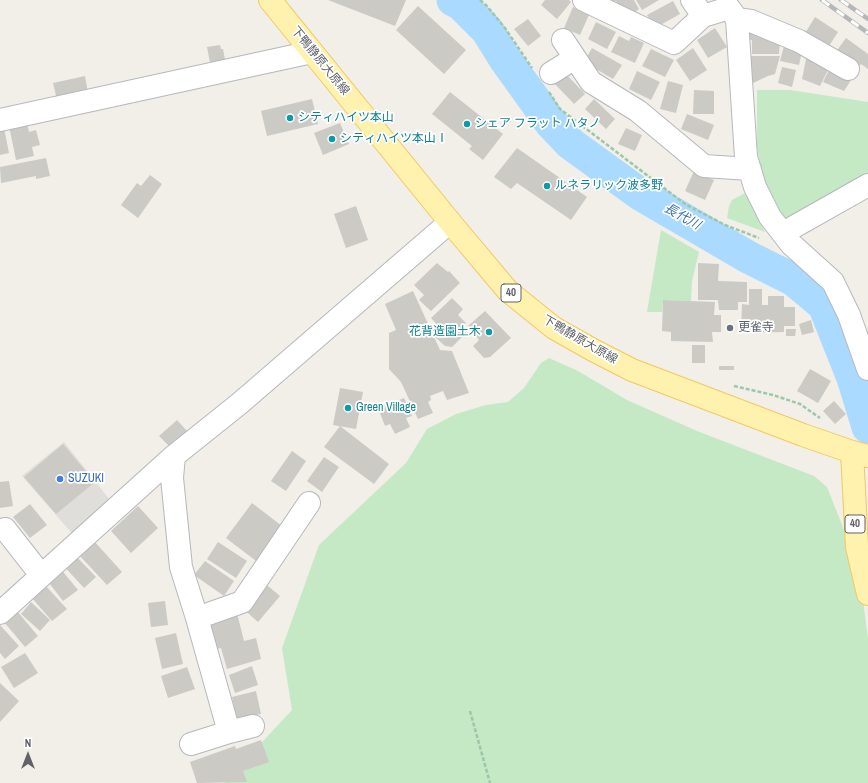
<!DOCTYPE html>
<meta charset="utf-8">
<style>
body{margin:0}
#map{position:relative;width:868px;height:783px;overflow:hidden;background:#f1efe8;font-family:"Archivo Narrow",sans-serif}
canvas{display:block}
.north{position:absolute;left:8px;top:735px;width:40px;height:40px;-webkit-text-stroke:3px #fff;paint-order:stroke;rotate:0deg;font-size:11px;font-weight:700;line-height:16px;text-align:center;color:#5f6368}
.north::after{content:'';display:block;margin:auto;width:14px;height:18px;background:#5f6368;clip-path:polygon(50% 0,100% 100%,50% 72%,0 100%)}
</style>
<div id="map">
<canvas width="868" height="783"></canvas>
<div class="north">N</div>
</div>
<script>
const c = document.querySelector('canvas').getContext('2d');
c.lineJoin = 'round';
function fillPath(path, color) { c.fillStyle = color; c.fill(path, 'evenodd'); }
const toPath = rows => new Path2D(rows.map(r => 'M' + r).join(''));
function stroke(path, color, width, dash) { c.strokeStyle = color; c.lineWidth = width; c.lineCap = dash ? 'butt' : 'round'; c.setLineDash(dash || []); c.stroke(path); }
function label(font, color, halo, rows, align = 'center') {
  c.font = font + ' "Archivo Narrow","Noto Sans JP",sans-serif'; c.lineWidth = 3.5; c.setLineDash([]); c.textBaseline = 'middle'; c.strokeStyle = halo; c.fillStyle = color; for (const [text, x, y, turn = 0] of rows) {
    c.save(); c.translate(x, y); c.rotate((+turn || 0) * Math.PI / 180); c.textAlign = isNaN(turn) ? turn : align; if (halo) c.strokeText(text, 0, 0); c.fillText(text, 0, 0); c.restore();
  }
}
fillPath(toPath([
 [64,442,114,505,76,538,22,476]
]), '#e0deda');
fillPath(toPath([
 [757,90,790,90,868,102,868,176,786,223,785,219,764,185,757,147],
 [747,192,757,215,765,232,727,218,729,206,732,200],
 [661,230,699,252,692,281,691,301,663,300,662,312,647,312],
 [549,358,578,371,627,400,697,431,814,476,827,487,859,568,868,639,868,783,224,783,292,710,282,648,319,545,406,463,427,429,456,414,486,405,508,402,524,388,541,363]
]), '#c5e8c5');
stroke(toPath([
 [453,0,461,4,487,30,505,59,551,123,571,144,640,194,748,257,794,280,824,305,853,378,868,427]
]), '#aadaff', 33);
fillPath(toPath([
 [328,0,406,0,395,26],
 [545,0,569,0,571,2,557,19,541,5],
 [607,0,634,0,639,9,634,13,622,12,616,1,609,4],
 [636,0,659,0,642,10],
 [673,1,680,14,655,28,647,15],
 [418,6,466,50,444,74,396,30],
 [573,7,589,15,580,35,564,28],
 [815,17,838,32,827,49,804,35],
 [528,19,541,36,528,46,514,29],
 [596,22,616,32,607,49,588,39],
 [715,28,727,47,708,58,697,40],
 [746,30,780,38,779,54,752,54,752,40,746,40],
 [619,36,629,41,631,37,644,43,635,63,611,52],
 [846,38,868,54,868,69,861,64,857,69,835,53],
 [785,42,803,47,799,65,780,61],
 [220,45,221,49,223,49,226,65,211,68,207,47],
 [592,48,622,65,613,79,584,62],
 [693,48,707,70,690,81,676,60],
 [651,49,674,60,665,77,642,66],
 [807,54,830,66,820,86,802,79],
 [748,56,780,56,775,74,768,76,749,85],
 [831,66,853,77,844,91,823,82],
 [782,67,796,70,792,87,778,83],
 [637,71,660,82,651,100,629,89],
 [565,73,585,94,574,104,555,84],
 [85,76,88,93,57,100,53,83],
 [668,81,683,85,676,113,660,109],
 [694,90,714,91,714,114,693,114],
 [450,92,503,134,483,160,469,149,472,146,432,114],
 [312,99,318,124,267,136,261,111],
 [594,99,615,119,606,129,585,109],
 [687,114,714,125,708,140,681,129],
 [3,123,9,153,0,155,0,124],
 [27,123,29,132,36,130,40,145,32,147,34,156,16,160,9,126],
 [340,123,349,144,323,155,314,133],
 [626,128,642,135,635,151,618,144],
 [517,148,587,197,571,220,517,183,511,189,494,177],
 [46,158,50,176,36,179,36,176,1,183,0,167],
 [694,171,714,180,705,200,685,191],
 [150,175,162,184,138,218,121,205,137,183,141,186],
 [356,206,368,240,346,248,334,214],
 [437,263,448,272,449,271,460,283,431,311,419,300,424,295,414,285],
 [698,263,719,264,718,281,747,282,747,302,738,302,738,310,719,310,718,300,698,300],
 [749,289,762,289,762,305,768,305,768,296,784,296,784,307,795,307,795,326,784,326,784,332,741,333,742,304,749,305],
 [413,291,440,350,452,351,469,393,447,400,443,391,430,396,431,400,428,402,433,413,418,419,401,382,389,369,389,333,396,330,385,304],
 [452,298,463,309,458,315,466,323,462,327,467,332,452,347,445,346,434,336,441,329,431,318],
 [663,300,715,302,714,315,721,315,721,332,712,332,713,342,671,341,671,332,662,331],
 [485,311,511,338,490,357,484,358,473,346,479,340,468,326],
 [811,320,814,332,802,335,799,324],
 [786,329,796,329,795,336,786,336],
 [692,345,705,345,705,363,692,363],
 [719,366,734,366,734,370,719,370],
 [810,369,831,381,818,403,797,391],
 [340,388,363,392,356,429,333,425],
 [404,398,412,416,406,418,410,427,395,434,390,424,385,426,378,408],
 [834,401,846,414,835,424,823,411],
 [177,420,187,431,170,447,159,436],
 [340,426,389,464,374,484,324,447],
 [63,444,95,482,56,514,24,477],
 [292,451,306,461,286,491,271,481],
 [324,457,339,467,322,492,307,481],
 [9,481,13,506,0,508,0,482],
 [252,503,282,526,256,561,226,538],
 [30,504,47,525,30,538,13,517],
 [138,506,158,528,131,553,111,531],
 [94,541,122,572,107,585,79,555],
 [218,542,247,561,236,578,207,559],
 [74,554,96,577,84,588,62,564],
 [205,561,234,581,224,596,194,575],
 [60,568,78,590,63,601,46,579],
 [262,581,280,596,258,622,240,606],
 [45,585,67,609,52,621,31,597],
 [165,601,168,625,151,627,148,603],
 [31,602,50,620,40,631,21,614],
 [17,611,38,636,25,647,4,622],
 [237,613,244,641,256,638,261,659,227,669,221,648,213,650,205,621],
 [0,625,19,646,5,659,0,653],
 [176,633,183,664,162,669,155,638],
 [25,653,38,673,14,688,1,667],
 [252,666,258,685,235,693,229,675],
 [187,667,195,689,168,698,161,676],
 [0,683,19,701,0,722],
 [256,691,261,714,237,719,232,697],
 [261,740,269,762,243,771,247,782,197,783,190,762,235,746,236,749]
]), '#cccac5');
const minor = toPath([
 [584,0,674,43,703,16,692,0],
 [703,16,729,8,737,19,746,157,755,187,770,217,791,244,833,282,849,315,868,369],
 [737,19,751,21,799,41,848,69],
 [563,40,591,82,638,111,704,166,750,169],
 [551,73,575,58],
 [0,120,312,52],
 [783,233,868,185],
 [174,456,172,478,181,567,197,618,229,732,191,744],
 [5,529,41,575],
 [0,613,174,456,239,404,450,222],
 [197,618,242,602,309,503],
 [229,732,253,726]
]);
const major = toPath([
 [270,0,450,222,508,291,554,328,593,350,632,370,803,435,852,452,868,456],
 [852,452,857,547,868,594]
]);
stroke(minor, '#b5b8bc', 24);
stroke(major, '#f2c960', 24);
stroke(toPath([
 [480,0,486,5,505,28,532,68],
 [549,92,560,109,685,204,725,225,759,238],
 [734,386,773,395,800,404,820,418],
 [470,711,490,783]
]), '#9cc7a9', 2.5, [4, 2]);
stroke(minor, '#fff', 22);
stroke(major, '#fff2af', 22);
const rail = toPath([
 [822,0,868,33],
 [841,0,868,19]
]);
stroke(rail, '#b6b7b8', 4.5);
stroke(rail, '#fff', 3, [9]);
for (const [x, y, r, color] of [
 [290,118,4,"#0f9aa8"],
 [467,124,4,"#0f9aa8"],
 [332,139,4,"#0f9aa8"],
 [547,186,4,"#0f9aa8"],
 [730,328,4,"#6b7280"],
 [489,332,4,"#0f9aa8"],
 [348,408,4,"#0f9aa8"],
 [60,479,4,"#3f7fe0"]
]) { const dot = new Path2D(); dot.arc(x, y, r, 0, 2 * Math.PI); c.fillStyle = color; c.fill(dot); stroke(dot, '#fff', 1.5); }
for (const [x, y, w] of [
 [511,293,20],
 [855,524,20]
]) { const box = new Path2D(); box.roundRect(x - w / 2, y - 9, w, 18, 3); c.fillStyle = '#fff'; c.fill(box); stroke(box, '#5f6368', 1); }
label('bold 11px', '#5f6368', null, [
 ["40",511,293],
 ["40",855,524]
]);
label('12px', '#5f6368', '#fff', [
 ["下鴨静原大原線",320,61,51],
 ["下鴨静原大原線",580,340,30]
]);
label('12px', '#0d838f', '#fff', [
 ["シティハイツ本山",298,118],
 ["シェア フラット ハタノ",475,124],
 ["シティハイツ本山Ⅰ",340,139],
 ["ルネラリック波多野",555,186],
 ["花背造園土木",481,332,"right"],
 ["Green Village",356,408]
], 'left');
label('12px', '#5b616d', '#fff', [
 ["更雀寺",738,328]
], 'left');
label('12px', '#366cbe', '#fff', [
 ["SUZUKI",68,479]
], 'left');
label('italic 13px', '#4174aa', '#fff', [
 ["長代川",682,217,29]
]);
</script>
